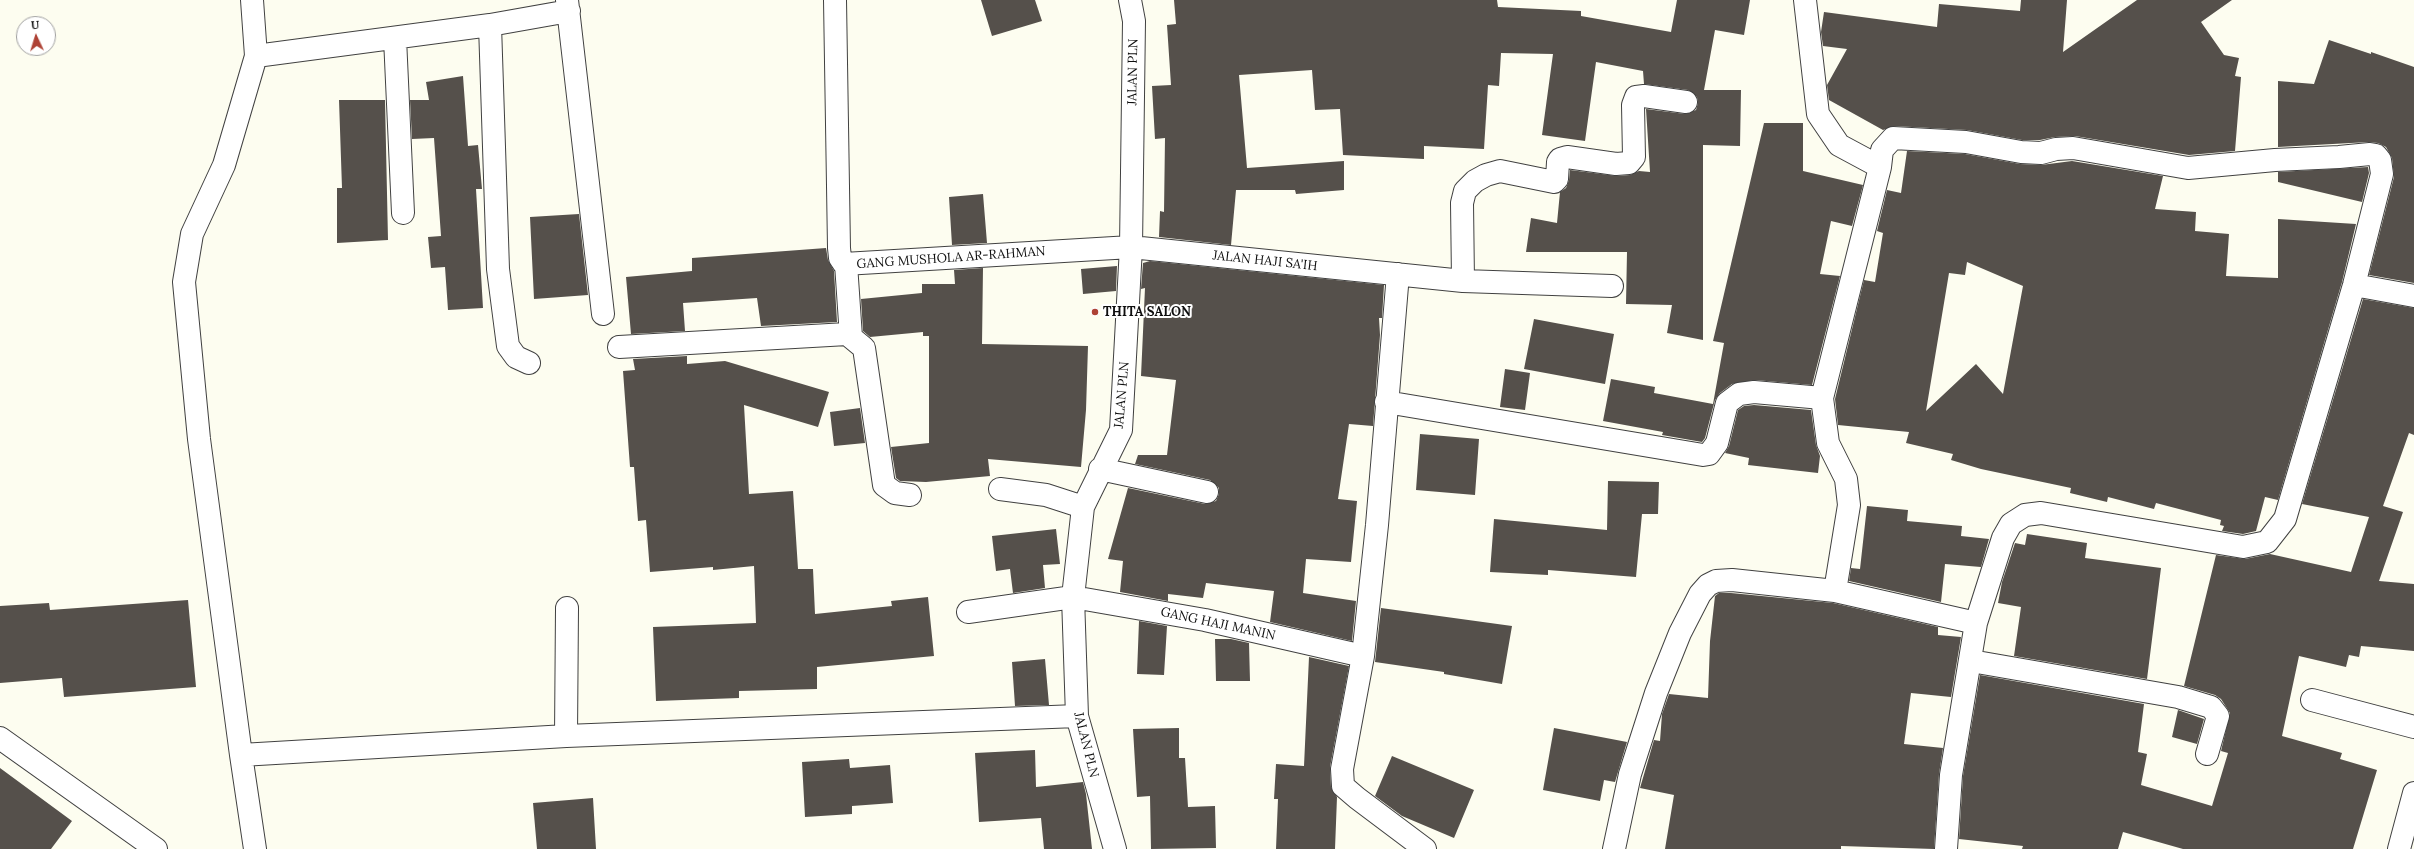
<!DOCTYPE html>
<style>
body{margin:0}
#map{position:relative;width:2414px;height:849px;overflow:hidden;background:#fdfdf0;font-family:Lora,serif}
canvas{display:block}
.north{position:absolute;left:16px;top:16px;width:40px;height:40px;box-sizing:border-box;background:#fff;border:1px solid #9f9f9f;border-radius:50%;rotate:356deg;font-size:11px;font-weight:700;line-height:16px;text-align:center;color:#0e0e0e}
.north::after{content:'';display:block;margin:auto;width:14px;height:18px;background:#ae4235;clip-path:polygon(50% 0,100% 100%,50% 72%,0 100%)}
</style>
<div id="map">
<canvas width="2414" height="849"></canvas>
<div class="north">U</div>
</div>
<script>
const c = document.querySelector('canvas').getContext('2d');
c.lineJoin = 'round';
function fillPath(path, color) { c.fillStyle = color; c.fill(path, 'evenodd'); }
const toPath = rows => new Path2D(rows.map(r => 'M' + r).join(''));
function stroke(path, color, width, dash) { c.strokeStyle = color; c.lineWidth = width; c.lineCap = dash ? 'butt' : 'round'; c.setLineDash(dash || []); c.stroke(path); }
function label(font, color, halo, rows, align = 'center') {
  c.font = font + ' Lora,serif'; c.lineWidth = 4; c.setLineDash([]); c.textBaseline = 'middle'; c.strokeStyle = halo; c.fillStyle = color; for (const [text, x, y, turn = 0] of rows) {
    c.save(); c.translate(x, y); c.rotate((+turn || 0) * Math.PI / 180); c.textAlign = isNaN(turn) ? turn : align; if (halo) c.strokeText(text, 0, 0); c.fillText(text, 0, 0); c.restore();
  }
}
fillPath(toPath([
 [981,0,1035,0,1042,21,992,36],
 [1174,0,1497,0,1498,7,1581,11,1581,16,1671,32,1677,0,1750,0,1744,35,1715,30,1704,90,1741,90,1740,146,1703,145,1703,340,1667,333,1672,305,1626,304,1627,252,1526,252,1531,218,1557,223,1560,192,1566,188,1569,180,1570,170,1617,176,1630,175,1639,171,1650,172,1646,109,1685,114,1696,110,1698,103,1697,97,1688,90,1644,84,1643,71,1596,62,1585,141,1542,135,1553,54,1501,53,1499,86,1488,85,1484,149,1424,146,1424,159,1343,155,1340,109,1315,110,1312,70,1239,75,1247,168,1344,161,1344,190,1296,194,1295,190,1236,190,1231,245,1159,237,1160,211,1164,212,1165,138,1155,139,1152,86,1171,85,1167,25,1176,24],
 [2021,0,2067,0,2063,52,2137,0,2232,0,2201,22,2224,55,2239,58,2235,76,2241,77,2235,151,2189,155,2075,136,2055,137,2040,140,2022,140,1967,130,1894,126,1883,130,1829,100,1827,85,1847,49,1823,46,1821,32,1824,12,1937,27,1939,4,2020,11],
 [2329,40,2371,54,2371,52,2414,67,2414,283,2369,275,2394,177,2392,158,2386,147,2378,143,2369,142,2278,147,2278,81,2314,84],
 [463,76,468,146,478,145,482,189,476,189,483,308,448,310,445,267,431,268,428,237,441,236,434,138,412,139,410,100,429,100,426,82],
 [339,100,385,100,388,240,337,243,337,188,342,188],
 [1764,123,1803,123,1803,171,1863,185,1852,226,1831,221,1820,274,1840,276,1812,385,1755,380,1732,384,1720,393,1715,400,1705,438,1702,442,1662,435,1663,432,1603,421,1611,379,1655,387,1654,393,1713,404,1724,343,1713,341],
 [1907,151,1965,154,2020,164,2041,165,2072,161,2163,176,2155,209,2196,212,2195,231,2229,234,2226,276,2278,278,2278,219,2356,224,2342,282,2278,500,2265,497,2256,531,2243,534,2222,531,2224,526,2220,525,2221,520,2156,503,2154,509,2108,497,2107,502,2070,493,2071,488,1981,469,1951,460,1953,454,1906,443,1909,432,1838,425,1835,399,1864,280,1875,282,1883,233,1877,231,1887,190,1901,193],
 [1967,262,2023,286,2003,394,1976,364,1926,411,1949,273,1965,275],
 [2368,167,2369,173,2362,202,2278,182,2278,172],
 [983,194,987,243,952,245,949,197],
 [579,214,588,295,534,299,530,217],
 [826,248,828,260,834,271,837,322,761,326,757,298,683,303,685,331,631,334,626,277,692,271,692,258],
 [1150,261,1384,285,1382,318,1379,318,1380,335,1373,426,1349,424,1338,499,1357,501,1351,562,1306,559,1303,593,1356,601,1352,641,1270,622,1274,591,1206,583,1203,598,1168,594,1168,601,1120,592,1123,561,1108,559,1128,488,1205,504,1216,501,1219,494,1219,488,1210,480,1135,464,1138,455,1167,455,1176,380,1141,376,1145,288,1141,289,1143,263],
 [1117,266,1116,291,1083,294,1081,269],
 [983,268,982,344,1088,346,1086,410,1081,467,988,459,990,476,926,482,900,481,896,478,891,447,929,443,929,336,923,336,923,332,870,337,863,331,861,299,922,293,922,284,955,284,954,270],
 [2363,299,2414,308,2414,435,2409,433,2383,506,2403,512,2379,581,2414,584,2414,651,2361,646,2359,657,2349,655,2346,667,2299,656,2282,736,2342,753,2340,759,2377,770,2353,849,2183,849,2123,832,2118,849,2022,849,2023,846,1959,839,1963,776,1980,675,2144,704,2138,752,2147,754,2141,785,2212,806,2228,753,2221,751,2230,713,2221,699,2215,695,2184,686,2216,555,2245,559,2270,554,2351,572,2369,517,2302,504],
 [1534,319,1614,334,1605,384,1524,369],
 [687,356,687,364,725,361,829,392,818,427,744,405,749,494,793,491,798,569,813,569,815,614,892,606,891,601,928,597,934,656,817,667,817,689,739,691,739,698,656,701,653,627,756,623,754,566,713,570,713,567,650,572,646,520,638,521,634,467,630,467,623,371,635,370,633,359],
 [1505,369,1530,373,1525,410,1500,407],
 [1754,405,1811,410,1816,445,1820,456,1818,473,1748,465,1749,458,1725,453,1729,446,1738,410,1744,406],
 [860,408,865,443,834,446,830,412],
 [1420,434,1479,439,1475,495,1416,490],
 [1608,481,1659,482,1658,514,1642,514,1636,577,1548,570,1548,575,1490,572,1494,519,1607,530],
 [1867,506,1908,510,1907,521,1962,526,1961,536,1989,539,1981,567,1945,564,1941,602,1849,581,1851,568,1860,569],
 [1056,529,1060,564,1043,565,1045,588,1013,593,1010,569,996,571,992,536],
 [2027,534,2087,543,2085,558,2161,568,2147,679,2014,656,2021,607,1998,603,2002,582,2015,543,2025,545],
 [1719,593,1731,593,1833,603,1938,627,1938,635,1961,637,1951,697,1911,693,1904,744,1943,748,1939,774,1934,849,1841,846,1841,849,1665,849,1674,795,1640,788,1654,740,1660,741,1662,714,1669,694,1708,698,1710,641,1715,596],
 [188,600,196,687,64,697,62,678,0,683,0,606,49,603,50,610],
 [1381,608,1512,626,1502,684,1444,674,1444,672,1375,662],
 [1139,621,1167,626,1164,675,1137,674],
 [1215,639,1231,639,1249,643,1250,681,1216,681],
 [1309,657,1349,666,1330,767,1331,787,1337,797,1335,849,1276,849,1278,799,1274,799,1276,764,1304,766],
 [1045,659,1049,705,1015,706,1012,662],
 [2178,710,2204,719,2197,744,2172,737],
 [1179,728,1179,758,1185,758,1188,807,1215,806,1216,848,1151,849,1150,796,1137,797,1133,729],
 [1554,728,1627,742,1615,782,1604,780,1600,801,1543,790],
 [1035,750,1036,787,1083,782,1086,794,1092,849,1044,849,1041,818,979,822,975,753],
 [1392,756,1474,790,1454,838,1402,816,1375,796],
 [849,759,850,768,890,765,893,803,852,806,852,814,805,817,802,762],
 [0,768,72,821,51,849,0,849],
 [593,798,596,849,537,849,533,803]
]), '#55504b');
const street = toPath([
 [252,0,256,56,224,165,192,234,184,282,199,439,241,755,566,736,1077,716],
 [567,0,603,314],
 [835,0,839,248,840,258,844,264,1131,247,1463,281,1612,286],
 [1805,0,1818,114,1839,145,1880,167],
 [490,25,498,269,508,346,516,357,529,363],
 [395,38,403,213],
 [256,56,490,25,569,11],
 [846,264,851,337],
 [1398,274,1377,525,1363,656,1342,769,1343,786,1357,798,1425,849],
 [1463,281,1462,203,1465,191,1475,181,1486,175,1500,171,1554,182,1557,179,1558,162,1560,159,1567,157,1616,164,1629,163,1634,157,1633,105,1636,97,1644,96,1686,102],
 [2354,285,2414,296],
 [619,347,847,334,864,348,884,485,895,493,910,495],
 [1386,402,1703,455,1709,454,1717,443,1727,403,1739,394,1754,392,1822,398],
 [1100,469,1207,492],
 [1000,489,1046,495,1083,507],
 [1835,591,1849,505,1846,479,1828,443,1822,398,1880,167,1882,150,1893,138,1966,142,2021,152,2041,153,2056,149,2073,148,2188,168,2275,160,2339,157,2370,154,2376,155,2380,160,2382,174,2354,285,2285,519,2267,542,2243,547,2041,513,2025,515,2011,524,2003,538,1976,623,1951,775,1946,849],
 [968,612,1073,597,1205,620,1363,656],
 [1971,661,2178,697,2211,707,2218,716,2207,754],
 [2312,700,2414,727],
 [566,736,567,608],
 [0,738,156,849],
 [241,755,255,849],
 [1115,849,1077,716,1073,597,1083,507,1121,430,1131,247,1134,21,1130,0],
 [1614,849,1630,774,1656,693,1680,633,1700,594,1708,585,1716,581,1732,580,1835,591,1976,623],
 [2399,849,2414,793]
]);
stroke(street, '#414141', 24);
stroke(street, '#fff', 22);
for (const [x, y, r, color] of [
 [1095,312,4,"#ae4235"]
]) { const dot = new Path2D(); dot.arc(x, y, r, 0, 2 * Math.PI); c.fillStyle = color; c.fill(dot); stroke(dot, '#fff', 1.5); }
label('13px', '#0e0e0e', '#fff', [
 ["JALAN PLN",1133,72,-89],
 ["GANG MUSHOLA AR-RAHMAN",951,258,-4],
 ["JALAN HAJI SA'IH",1265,261,6],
 ["JALAN PLN",1122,395,-85],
 ["GANG HAJI MANIN",1218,624,12],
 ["JALAN PLN",1086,745,76]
]);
label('bold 13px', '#0e0e0e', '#fff', [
 ["THITA SALON",1103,312]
], 'left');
</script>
